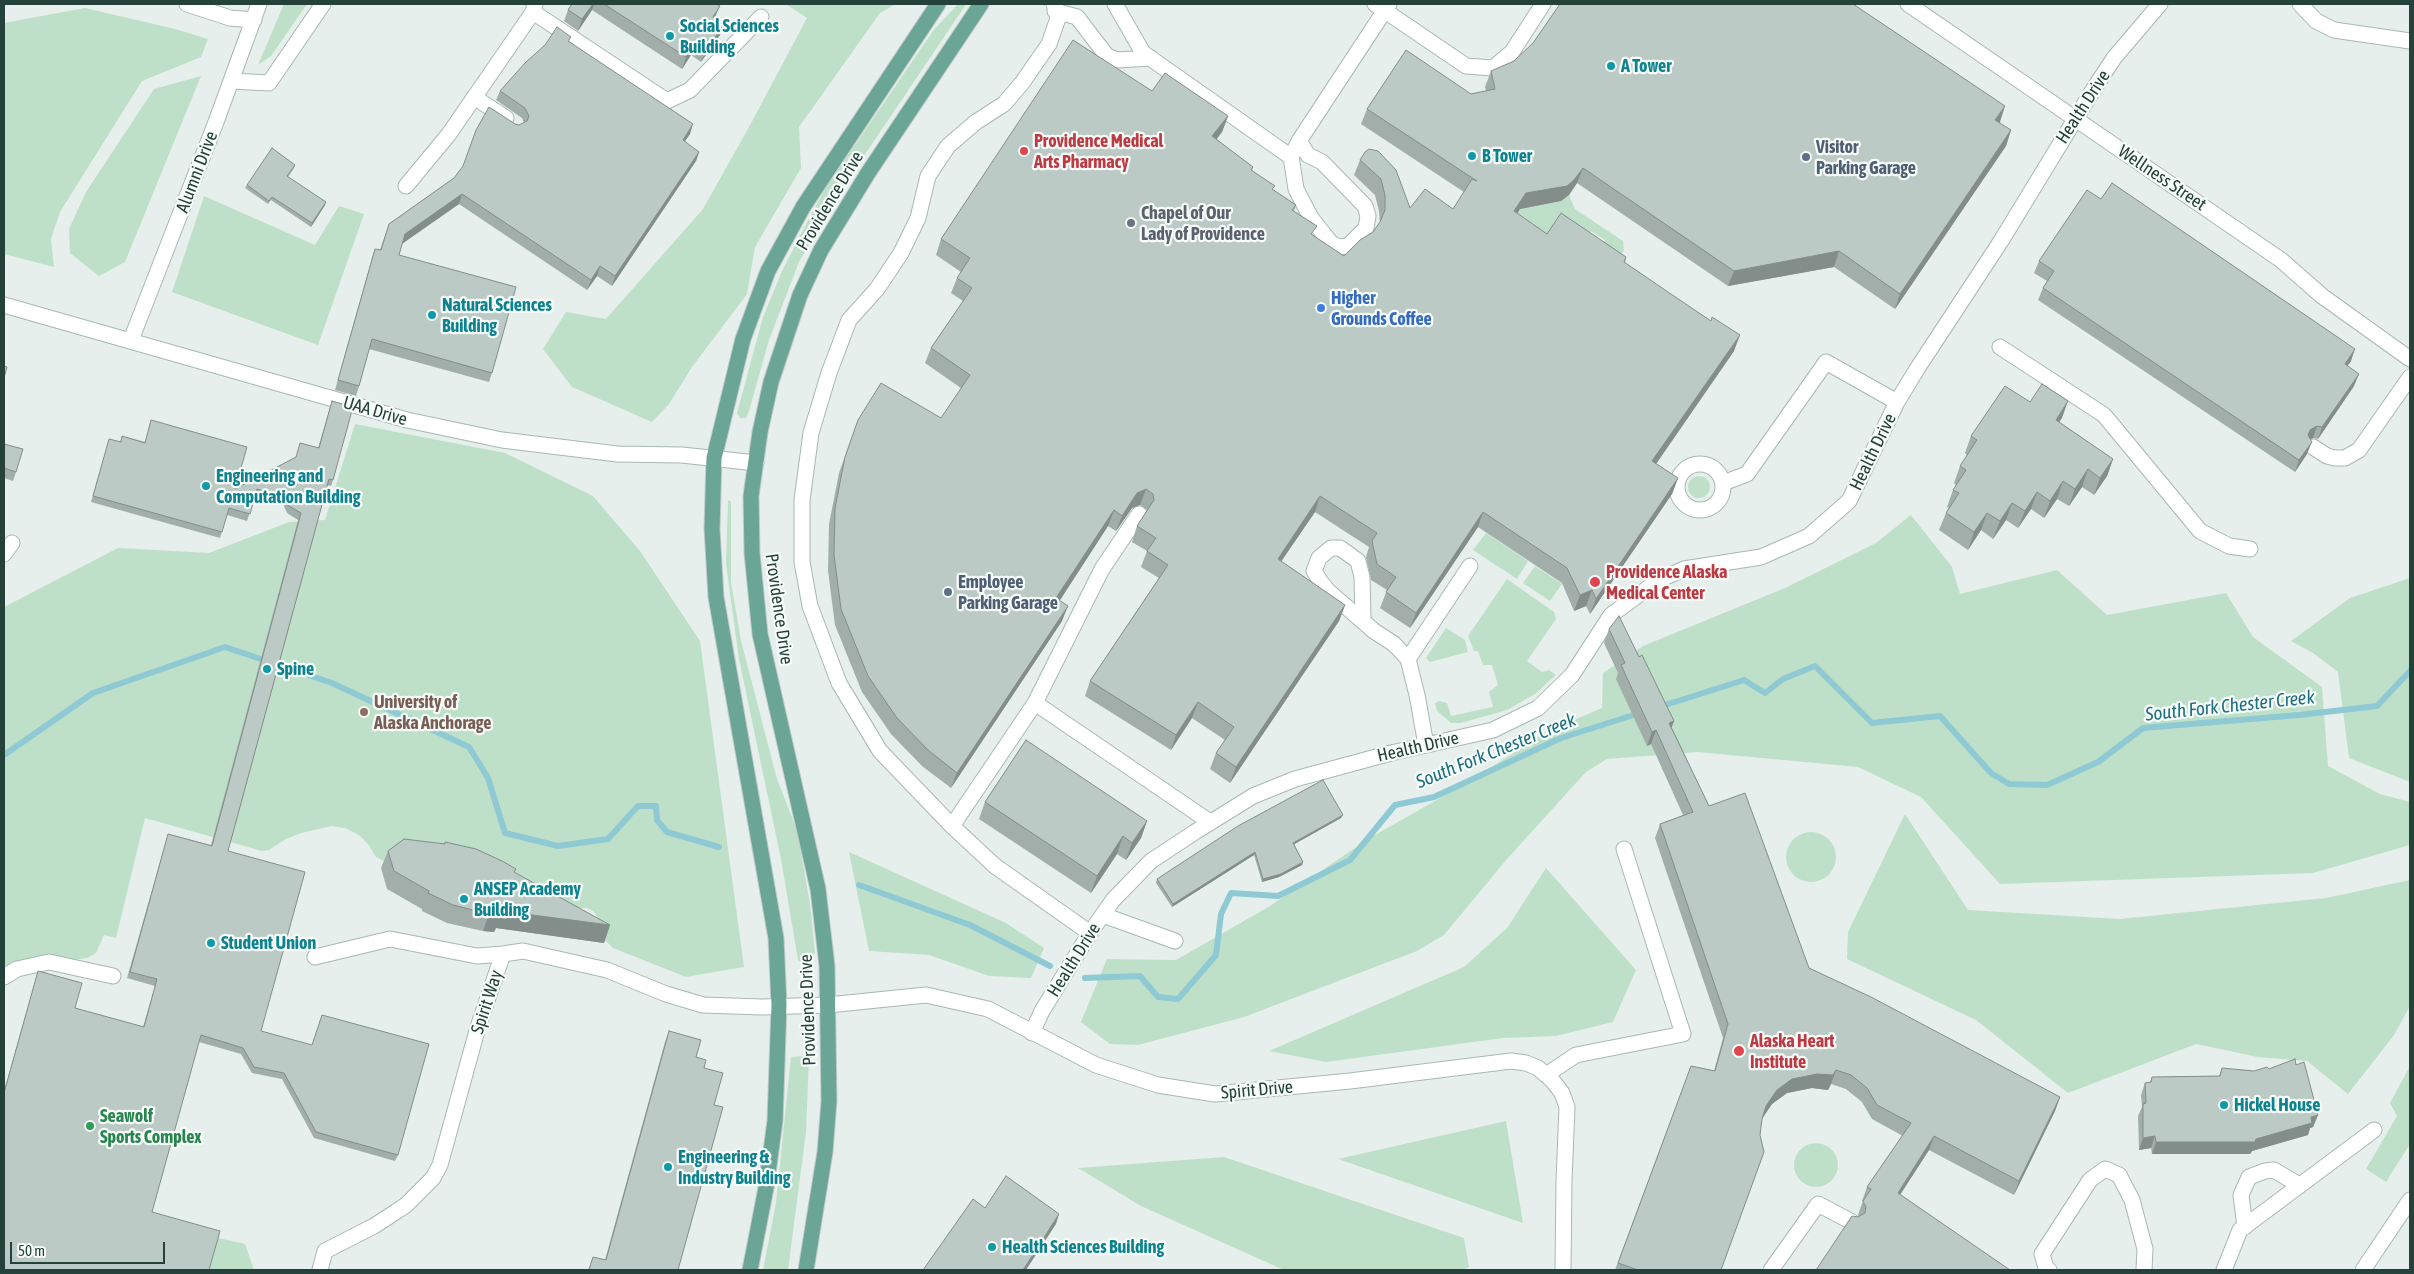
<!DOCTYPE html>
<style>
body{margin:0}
#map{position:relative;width:2414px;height:1274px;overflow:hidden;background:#e6efeb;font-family:"Asap Condensed",sans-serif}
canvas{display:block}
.frame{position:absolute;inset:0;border:5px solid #24423a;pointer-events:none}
.scale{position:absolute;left:10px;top:1242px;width:155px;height:22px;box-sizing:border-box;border:2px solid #24423a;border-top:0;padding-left:6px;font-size:15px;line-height:18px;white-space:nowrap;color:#24423a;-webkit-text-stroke:4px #f7fbf9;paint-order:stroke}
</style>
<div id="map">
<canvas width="2414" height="1274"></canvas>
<div class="frame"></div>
<div class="scale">50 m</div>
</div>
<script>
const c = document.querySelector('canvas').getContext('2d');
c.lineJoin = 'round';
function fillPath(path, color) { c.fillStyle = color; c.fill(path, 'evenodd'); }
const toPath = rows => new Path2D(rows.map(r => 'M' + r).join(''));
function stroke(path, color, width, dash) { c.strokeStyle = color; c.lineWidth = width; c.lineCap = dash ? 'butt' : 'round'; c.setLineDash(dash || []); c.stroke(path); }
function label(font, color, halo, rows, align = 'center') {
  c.font = font + ' "Asap Condensed",sans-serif'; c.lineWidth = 4.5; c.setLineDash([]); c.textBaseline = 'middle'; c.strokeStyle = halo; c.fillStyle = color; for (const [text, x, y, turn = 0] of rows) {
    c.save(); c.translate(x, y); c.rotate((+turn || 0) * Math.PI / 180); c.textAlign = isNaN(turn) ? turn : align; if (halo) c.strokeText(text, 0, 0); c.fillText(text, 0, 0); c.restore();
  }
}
fillPath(toPath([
 [284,4,307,4,271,56,258,65],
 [786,4,896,4,880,13,799,127,801,168,755,247,747,294,692,367,669,404,652,422,572,387,543,349,566,312,606,319,703,209,749,127,807,18],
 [958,4,964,4,965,6,841,190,799,262,769,340,749,411,746,418,740,418,737,413,763,317,783,269,805,226,826,187,933,31],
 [85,8,175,29,208,39,201,57,142,81,60,212,51,239,54,267,4,254,4,23],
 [201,76,125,262,99,276,70,253,69,229,86,192,154,89],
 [1569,195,1575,209,1623,241,1624,250,1616,263,1595,256,1605,240,1591,231,1581,246,1542,250,1498,243,1520,209,1561,201],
 [204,196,315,245,339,206,364,214,318,345,172,292],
 [355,424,505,453,593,496,640,551,700,641,744,967,686,977,613,948,603,938,599,919,593,911,587,908,573,908,388,863,376,857,368,844,359,835,345,828,332,826,301,833,286,839,269,850,262,851,145,818,116,938,104,935,96,953,87,958,4,969,4,607,118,548,209,553,289,522,325,520],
 '1688 487a11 11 0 1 1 22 0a11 11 0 1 1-22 0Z',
 [728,500,731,502,731,582,741,641,777,779,797,830,810,904,815,952,812,960,803,964,798,960,781,859,739,659,726,564],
 [1911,515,1952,567,1960,594,2057,570,2107,615,2226,593,2253,637,2322,687,2328,766,2380,794,2410,802,2410,845,2313,873,2000,884,1921,797,1858,767,1698,752,1607,759,1586,772,1507,859,1444,935,1417,951,1244,1017,1138,1045,1110,1044,1081,1022,1107,959,1176,960,1270,906,1368,839,1470,781,1546,732,1602,708,1603,673,1643,646,1785,588,1876,543],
 [1486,533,1528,561,1517,579,1473,550],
 [1535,566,1562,584,1550,601,1523,583],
 [2410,578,2410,782,2349,758,2338,672,2313,653,2291,641,2350,598],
 [1507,579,1554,612,1556,619,1527,661,1542,672,1549,670,1556,675,1535,694,1507,710,1461,723,1451,723,1437,711,1435,703,1439,701,1447,703,1451,716,1493,707,1489,692,1498,685,1492,665,1483,665,1478,651,1474,651,1468,636],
 [1446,628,1465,640,1468,652,1430,662,1426,658],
 [1905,814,1968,910,2120,919,2326,898,2410,880,2410,1006,2394,1035,2348,1094,2307,1061,2258,1057,2196,1044,2068,1093,1976,1020,1847,959,1848,932],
 '1786 857a25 25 0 1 1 50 0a25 25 0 1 1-50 0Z',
 [849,852,1006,923,1044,948,1031,978,989,976,929,955,869,951],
 [1546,868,1636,970,1613,1022,1556,1036,1503,1038,1326,1062,1269,1051,1464,967,1507,928],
 [809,1056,806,1132,788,1270,763,1270,776,1203,791,1057],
 [2410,1066,2410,1144,2386,1182,2366,1169,2397,1116,2390,1103],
 [1506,1121,1523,1223,1338,1159],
 '1794 1165a22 22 0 1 1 44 0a22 22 0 1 1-44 0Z',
 [1224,1157,1464,1238,1469,1267,1463,1270,1284,1270,1141,1206,1078,1168],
 [218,1238,245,1244,254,1270,110,1270]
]), '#bfe0c8');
stroke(toPath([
 [1659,707,1744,680,1765,693,1783,679,1815,666,1872,723,1940,716,1991,773,2009,784,2047,785,2098,762,2143,728,2299,715,2377,706,2410,671],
 [4,755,93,693,225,647,332,683,469,747,488,778,505,833,558,846,608,839,638,806,656,806,657,820,667,832,719,847],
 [859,885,970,925,1050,966],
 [1085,978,1140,976,1158,997,1178,999,1216,955,1221,914,1231,893,1278,896,1350,860,1395,805,1434,797,1561,738,1640,713]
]), '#8ec9d4', 6);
const minor = toPath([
 [187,4,230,18,254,20],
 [1054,4,1058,18,1049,44,1022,83,1004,104,976,122,948,146,928,176,918,218,901,253,877,289,849,320,829,373,811,433,802,500,802,562,810,606,839,683,880,751,952,826,995,866,1090,933],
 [1115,4,1143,53,1291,157],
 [1375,4,1466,66,1493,68,1512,52,1543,4],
 [1908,4,2281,260,2322,296,2410,359],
 [2300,4,2316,21,2334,30,2410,41],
 [1055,11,1077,17,1107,56,1117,60,1151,58],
 [533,12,667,101,690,90,761,17],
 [232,81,269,83,323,4],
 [474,97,506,118],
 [1299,141,1308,155,1322,162,1365,206,1368,216,1366,228,1348,246,1339,247,1331,243,1311,218,1296,189,1291,157,1299,141,1389,4],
 [406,186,449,134,533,12,535,4],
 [4,305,407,420,502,440,617,454,682,455,756,463],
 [131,340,216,122,259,4],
 [2000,347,2104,415,2200,531,2229,546,2250,549],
 [2313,447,2327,456,2335,458,2345,458,2359,450,2410,377],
 '1677 487a23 23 0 1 1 46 0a23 23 0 1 1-46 0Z',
 [1723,483,1747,474,1826,362,1897,402],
 [4,554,12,543],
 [1363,620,1362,577,1358,561,1340,548,1331,548,1319,558,1314,571,1320,581,1328,591,1374,631,1394,644,1408,659,1417,695,1426,745],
 [1408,659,1470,566],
 [1035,703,1102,569,1139,514],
 [952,826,1035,703,1210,822],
 [1103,915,1175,941],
 [315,957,390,939,477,956,503,954],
 [4,977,17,969,49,962,113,976],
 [1032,1033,1042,1011,1090,933,1113,900,1151,861,1195,832,1253,796,1295,779,1391,753,1493,730,1538,708,1572,675,1611,615,1659,580,1684,569,1761,557,1809,536,1849,501,1897,402,1917,369,2001,241,2093,90,2114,58,2160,4],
 [1546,1075,1576,1055,1683,1034,1624,849],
 [2245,1227,2241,1195,2249,1177,2265,1171,2274,1170,2299,1185],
 [320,1270,325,1251,374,1226,391,1215,406,1205,433,1178,440,1165,478,1027,503,954,523,951,607,970,666,994,703,1005,762,1007,828,1005,926,995,988,1009,1096,1065,1158,1085,1215,1094,1350,1081,1511,1061,1526,1063,1538,1068,1552,1080,1562,1093,1567,1107,1564,1181,1563,1270],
 [1771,1270,1818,1204,1852,1222],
 [2049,1270,2046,1268,2042,1254,2090,1180,2105,1169,2119,1175,2132,1200,2145,1249,2144,1270],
 [2224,1270,2240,1230,2374,1130],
 [2363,1270,2410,1200]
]);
const major = toPath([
 [750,1270,766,1188,775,1121,779,1005,776,938,716,597,712,529,714,458,743,339,768,271,803,207,938,4],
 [806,1270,825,1152,829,1101,827,966,818,889,760,634,752,553,751,496,760,432,771,382,800,295,821,250,868,173,981,4]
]);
stroke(minor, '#a8b8b2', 17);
stroke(major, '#c2cac8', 17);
stroke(minor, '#fff', 15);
stroke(major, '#6aa596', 15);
fillPath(toPath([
 [572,4,716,4,715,18,720,35,701,62,691,55,682,69,592,10,578,31,564,21,568,10],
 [569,41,690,134,684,142,699,152,696,161,612,286,597,276,587,290,459,204,402,243,399,255,492,373,489,382,369,349,359,386,356,396,335,390,372,258,375,249,380,250,389,224,454,178,515,124,519,125,524,123,522,118,496,100,500,91],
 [1491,71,2000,122,1999,123,2011,130,2006,146,1895,309,1834,267,1728,286,1577,183,1569,195,1561,201,1520,209,1517,214,1547,234,1626,257,1625,263,1734,351,1656,464,1678,478,1672,494,1590,614,1586,606,1574,611,1562,583,1478,527,1410,628,1380,608,1387,590,1371,580,1366,557,1369,547,1315,512,1281,561,1345,605,1339,621,1230,783,1210,769,1216,753,1225,740,1192,718,1171,750,1085,696,1090,681,1159,578,1141,567,1147,551,1132,542,1137,526,1147,510,1140,505,1132,508,1116,531,1108,526,1060,600,1062,621,951,788,922,766,891,734,862,692,835,625,828,571,829,524,839,473,858,420,941,418,961,388,925,363,931,348,963,301,951,293,957,278,961,272,936,255,941,239,1152,91,1228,116,1222,132,1216,139,1253,167,1252,170,1273,190,1296,205,1294,211,1313,236,1344,256,1373,232,1380,223,1379,211,1375,195,1354,175,1360,160,1365,152,1410,208,1453,209,1464,192,1361,124,1367,109,1471,94,1486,91,1485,87],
 [295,165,294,168,288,177,325,205,311,227,271,200,268,204,245,188,247,185],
 [2039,261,2351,361,2347,366,2354,386,2318,439,2313,438,2310,439,2307,454,2295,472,2038,300,2043,288,2047,281,2034,273],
 [332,401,333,480,331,486,327,485,228,851,261,1031,398,1155,395,1161,314,1138,282,1079,252,1073,241,1054,199,1042,4,1270,4,1091,38,971,75,1008,143,1027,155,986,127,978,166,841,168,834,211,845,298,520,287,513,283,504,255,496,247,521,227,515,220,538,91,502,109,439,120,442,122,436,145,442,151,420,235,489,318,448],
 [2030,402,2062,418,2059,422,2113,459,2107,476,2094,495,2082,487,2069,506,2057,499,2044,518,2031,509,2018,528,2006,520,1993,539,1981,530,1968,550,1939,530,1946,513,1949,508,1947,507,1953,490,1956,485,1954,483,1960,466,1967,455,1965,453,1971,436],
 [4,444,16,472,13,481,4,478],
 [1609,629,1672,728,1709,806,1809,968,2060,1097,2055,1111,2014,1195,1929,1150,1900,1195,1858,1217,1859,1217,1858,1215,1863,1201,1862,1201,1867,1187,1903,1136,1872,1119,1862,1102,1846,1089,1831,1084,1828,1090,1812,1088,1787,1093,1772,1104,1762,1119,1721,1270,1615,1270,1691,1066,1714,1071,1723,1038,1655,838,1660,824,1683,815,1651,744,1647,746,1616,679,1618,673,1604,643],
 [985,802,1147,821,1141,838,1126,860,1117,854,1091,893,979,819],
 [1341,818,1294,844,1303,862,1302,865,1279,877,1262,882,1254,855,1172,907,1156,883,1157,879],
 [445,842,514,873,610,925,604,943,496,928,494,932,483,931,447,923,422,911,422,909,387,889,381,868,388,851,444,844],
 [669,1031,696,1057,704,1068,714,1105,678,1270,588,1270,593,1257,605,1260,665,1042],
 [2296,1065,2318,1115,2313,1127,2310,1128,2308,1135,2252,1151,2250,1154,2152,1154,2151,1148,2139,1150,2138,1116,2142,1107,2141,1095,2145,1083,2150,1082,2152,1077,2219,1076,2222,1068,2254,1071]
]), '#a1aea9');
fillPath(toPath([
 [593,4,594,4,592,10,578,31,582,19],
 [720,6,715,17,708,28,713,17],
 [724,24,720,35,701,62,706,51],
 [695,44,691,55,682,69,686,57],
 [2005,106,2000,122,1989,136,1995,120],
 [1228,116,1222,132,1207,152,1212,136],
 [693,124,690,134,679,150,683,140],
 [2011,130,2006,146,1895,309,1900,294],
 [699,152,696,161,612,286,615,276],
 [1583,168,1577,183,1569,195,1561,201,1520,209,1508,227,1514,211,1526,193],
 [462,194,459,204,402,244,405,234],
 [326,202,325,205,311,227,312,223],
 [1839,251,1834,267,1728,286,1734,271],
 [600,266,597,276,587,290,591,280],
 [1740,335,1734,351,1647,477,1652,461],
 [2355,349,2351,361,2340,376,2345,364],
 [2359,374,2354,386,2318,439,2322,427],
 [2068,401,2062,418,2049,437,2056,420],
 [2317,426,2313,438,2305,442,2310,430],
 [2312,442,2307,454,2295,472,2299,460],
 [2113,459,2107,476,2094,495,2100,478],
 [2088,469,2082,487,2069,506,2075,489],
 [1678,478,1672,494,1590,614,1596,599],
 [2063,481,2057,499,2044,518,2050,501],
 [1146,489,1140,505,1132,508,1116,531,1122,516,1137,493],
 [2037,492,2031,509,2018,528,2025,511],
 [1320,496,1315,512,1272,575,1278,559],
 [2012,503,2006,520,1993,539,2000,521],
 [1114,510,1108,526,1051,614,1056,598],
 [1483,512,1478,527,1410,628,1416,613],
 [1987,513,1981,530,1968,550,1974,532],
 [1592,590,1586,606,1574,611,1580,595],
 [1345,605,1339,621,1230,783,1236,767],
 [1068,606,1062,621,951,788,957,773],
 [1198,702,1192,718,1171,750,1176,735],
 [1674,721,1669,735,1669,723],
 [1656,730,1651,744,1647,746,1652,732],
 [1343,815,1341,818,1291,846,1293,843],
 [1147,821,1141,838,1126,860,1132,843],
 [1123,836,1117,854,1091,893,1097,876],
 [1255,852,1254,855,1172,907,1173,904],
 [1303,862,1302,865,1279,877,1262,882,1263,879],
 [501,911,610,925,604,943,496,928,494,932,483,931,489,914],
 [1836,1070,1831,1084,1828,1090,1812,1088,1787,1093,1772,1104,1761,1120,1766,1106,1777,1090,1792,1079],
 [2060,1097,2055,1111,2014,1195,2019,1181],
 [2318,1115,2313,1127,2310,1128,2308,1135,2252,1151,2250,1154,2152,1154,2156,1142,2256,1139],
 [1934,1136,1929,1150,1892,1207,1898,1193],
 [2155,1136,2151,1148,2139,1150,2143,1138],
 [1059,1214,1056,1224,1026,1270,1023,1270]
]), '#838d89');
const building = toPath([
 [572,4,593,4,582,19,568,10,572,4],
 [604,4,716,4,720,6,713,17,724,24,706,51,695,44,686,57,604,4],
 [1560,4,1853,4,2005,106,1995,120,2011,130,1900,294,1839,251,1734,271,1583,168,1574,180,1567,186,1526,193,1514,211,1547,234,1561,213,1626,257,1624,262,1668,292,1711,321,1712,317,1740,335,1652,461,1678,478,1596,599,1592,590,1580,595,1567,568,1483,512,1416,613,1386,592,1396,577,1377,564,1372,541,1377,533,1320,496,1278,559,1345,605,1236,767,1216,753,1234,727,1198,702,1176,735,1090,681,1168,565,1147,551,1156,538,1137,526,1154,500,1153,494,1146,489,1137,493,1122,516,1114,510,1056,598,1068,606,957,773,928,750,897,718,868,676,841,609,834,555,835,508,845,457,858,420,881,383,941,418,970,375,931,348,972,288,957,278,970,258,941,239,1073,40,1152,91,1165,73,1228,116,1212,136,1253,167,1251,170,1275,186,1272,189,1296,205,1292,210,1317,226,1311,234,1344,256,1360,240,1373,232,1380,222,1385,210,1385,195,1381,179,1360,160,1365,152,1369,149,1378,151,1396,170,1410,208,1425,189,1453,209,1472,179,1477,181,1367,109,1406,50,1471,94,1495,89,1491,71,1514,61,1533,43,1560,4],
 [557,27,571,37,568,41,693,124,683,140,699,152,615,276,600,266,591,280,462,194,405,234,399,255,516,287,492,373,372,339,359,386,338,380,375,249,381,250,389,224,454,178,463,166,476,130,489,107,515,124,519,125,527,121,529,116,525,108,500,91,525,63,545,45,557,27],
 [272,148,295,165,287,176,326,202,312,223,272,197,269,201,247,185,272,148],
 [2112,183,2355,349,2345,364,2359,374,2322,427,2317,426,2310,430,2308,435,2312,442,2299,460,2043,288,2054,271,2039,261,2087,190,2101,199,2112,183],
 [4,366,7,367,4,378,4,366],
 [2042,384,2068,401,2056,420,2113,459,2100,478,2088,469,2075,489,2063,481,2050,501,2037,492,2025,511,2012,503,2000,521,1987,513,1974,532,1946,513,1959,493,1953,490,1966,470,1960,466,1977,440,1971,436,2005,386,2030,402,2042,384],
 [332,401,353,407,333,480,329,479,228,851,305,872,261,1031,312,1045,322,1015,429,1044,398,1155,316,1132,284,1073,254,1067,243,1048,201,1035,152,1212,220,1231,209,1270,4,1270,4,1093,38,971,82,983,75,1008,144,1027,157,979,130,972,168,834,212,846,301,513,289,506,285,497,257,489,250,514,229,508,222,532,93,496,109,439,121,442,122,436,145,443,151,420,247,447,235,489,296,457,300,443,319,448,332,401],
 [4,444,23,449,16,472,4,468,4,444],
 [1619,616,1639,657,1642,655,1674,721,1669,723,1709,806,1745,793,1809,968,1871,997,2060,1097,2019,1181,1934,1136,1898,1193,2010,1270,1816,1270,1852,1216,1858,1217,1865,1213,1866,1207,1863,1201,1871,1189,1867,1187,1911,1123,1877,1105,1867,1088,1851,1075,1836,1070,1833,1075,1817,1074,1792,1079,1777,1090,1766,1106,1762,1119,1760,1135,1764,1152,1721,1270,1638,1270,1618,1263,1691,1066,1715,1071,1728,1024,1660,824,1693,812,1656,730,1652,732,1621,665,1625,663,1609,629,1619,616],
 [1026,740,1147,821,1132,843,1123,836,1097,876,985,802,1026,740],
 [1323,780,1343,815,1293,843,1303,862,1281,874,1263,879,1255,852,1173,904,1157,879,1238,826,1323,780],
 [404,839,445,844,445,842,476,849,502,861,516,869,514,872,610,925,501,911,501,914,489,914,453,905,428,893,429,891,394,871,388,851,404,839],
 [669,1031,701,1040,696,1057,706,1060,704,1068,723,1073,714,1105,723,1107,678,1270,589,1270,593,1257,606,1260,669,1031],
 [2295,1059,2296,1065,2304,1062,2318,1115,2311,1117,2312,1123,2256,1139,2255,1142,2156,1142,2155,1136,2143,1138,2143,1104,2146,1103,2145,1083,2151,1082,2152,1077,2220,1076,2222,1068,2254,1071,2267,1067,2269,1069,2295,1059],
 [1006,1176,1059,1214,1023,1270,923,1270,973,1199,985,1208,1006,1176]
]);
fillPath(building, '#bbcac4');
stroke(building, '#838d89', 1);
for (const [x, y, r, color] of [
 [670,36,5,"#0f9aa8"],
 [1611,66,5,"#0f9aa8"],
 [1024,151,5,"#e0444e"],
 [1472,156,5,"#0f9aa8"],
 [1806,157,5,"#5c6f8a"],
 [1131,223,5,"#6b7280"],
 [1321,308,5,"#3f7fe0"],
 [432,315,5,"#0f9aa8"],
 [206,486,5,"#0f9aa8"],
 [1595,582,6,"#e0444e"],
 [948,592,5,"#5c6f8a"],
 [267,669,5,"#0f9aa8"],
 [364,712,5,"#8d6e63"],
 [464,899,5,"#0f9aa8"],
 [211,943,5,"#0f9aa8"],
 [1739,1051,6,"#e0444e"],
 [2224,1105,5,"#0f9aa8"],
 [90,1126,5,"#2e9e5b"],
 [668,1167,5,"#0f9aa8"],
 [992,1247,5,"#0f9aa8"]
]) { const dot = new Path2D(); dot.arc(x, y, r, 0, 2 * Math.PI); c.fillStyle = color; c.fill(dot); stroke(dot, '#f7fbf9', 2); }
label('bold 18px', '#0d838f', '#f7fbf9', [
 ["Social Sciences",680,26],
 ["Building",680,47],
 ["A Tower",1621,66],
 ["B Tower",1482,156],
 ["Natural Sciences",442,305],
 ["Building",442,326],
 ["Engineering and",216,476],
 ["Computation Building",216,497],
 ["Spine",277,669],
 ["ANSEP Academy",474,889],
 ["Building",474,910],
 ["Student Union",221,943],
 ["Hickel House",2234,1105],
 ["Engineering &",678,1157],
 ["Industry Building",678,1178],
 ["Health Sciences Building",1002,1247]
], 'left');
label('18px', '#24423a', '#f7fbf9', [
 ["Health Drive",2083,107,-57],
 ["Alumni Drive",197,172,-69],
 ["Wellness Street",2162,178,34],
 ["Providence Drive",830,201,-59],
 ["UAA Drive",375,411,16],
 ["Health Drive",1873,452,-64],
 ["Providence Drive",779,609,82],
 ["Health Drive",1418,747,-13],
 ["Health Drive",1074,960,-58],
 ["Spirit Way",487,1002,-72],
 ["Providence Drive",808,1010,-92],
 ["Spirit Drive",1257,1090,-5]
]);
label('bold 18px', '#be3a42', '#f7fbf9', [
 ["Providence Medical",1034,141],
 ["Arts Pharmacy",1034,162],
 ["Providence Alaska",1606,572],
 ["Medical Center",1606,593],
 ["Alaska Heart",1750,1041],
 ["Institute",1750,1062]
], 'left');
label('bold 18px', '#4e5e75', '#f7fbf9', [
 ["Visitor",1816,147],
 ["Parking Garage",1816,168],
 ["Employee",958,582],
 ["Parking Garage",958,603]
], 'left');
label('bold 18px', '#5b616d', '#f7fbf9', [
 ["Chapel of Our",1141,213],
 ["Lady of Providence",1141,234]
], 'left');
label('bold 18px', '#366cbe', '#f7fbf9', [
 ["Higher",1331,298],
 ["Grounds Coffee",1331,319]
], 'left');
label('bold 18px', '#785e54', '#f7fbf9', [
 ["University of",374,702],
 ["Alaska Anchorage",374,723]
], 'left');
label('bold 18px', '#27864d', '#f7fbf9', [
 ["Seawolf",100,1116],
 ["Sports Complex",100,1137]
], 'left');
label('italic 19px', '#1c6f80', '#f7fbf9', [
 ["South Fork Chester Creek",2230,706,-6],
 ["South Fork Chester Creek",1496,751,-22]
]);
</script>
